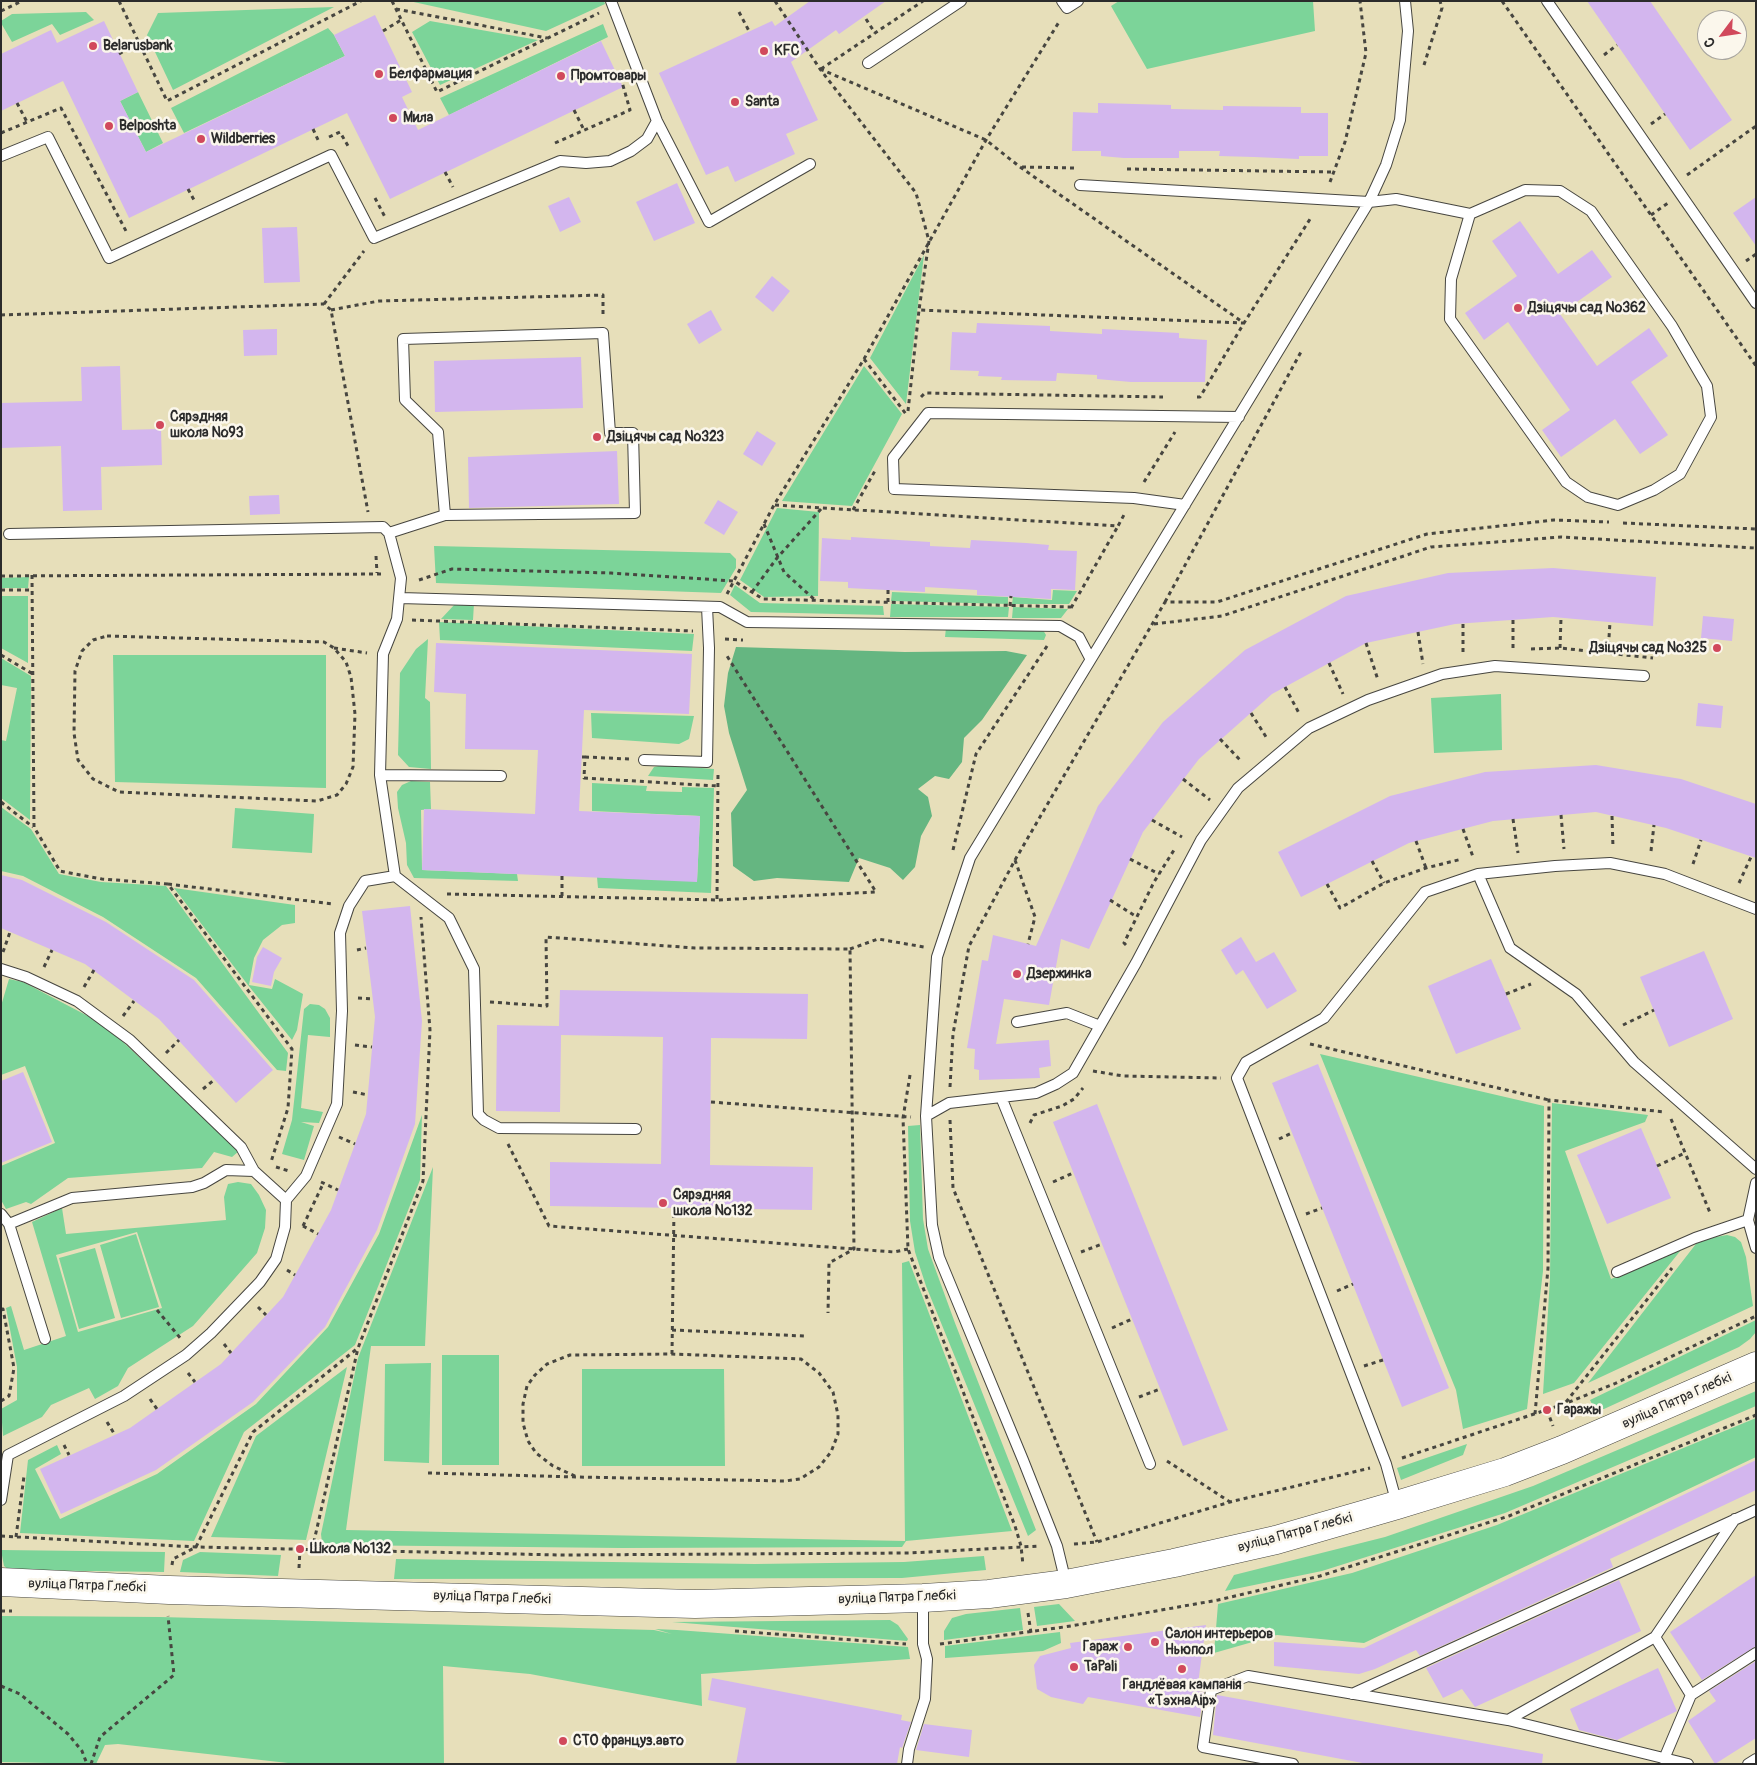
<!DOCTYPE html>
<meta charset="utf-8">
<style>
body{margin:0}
#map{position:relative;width:1757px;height:1765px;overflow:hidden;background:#e7dfba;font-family:Pangolin,sans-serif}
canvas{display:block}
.frame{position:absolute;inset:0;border:2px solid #2b2b2b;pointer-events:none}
.north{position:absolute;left:1697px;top:10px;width:50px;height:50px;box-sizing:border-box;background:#fbf7ec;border:1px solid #a8a59f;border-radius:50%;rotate:239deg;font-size:14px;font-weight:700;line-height:20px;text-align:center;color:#2b2b2b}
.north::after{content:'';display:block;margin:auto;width:18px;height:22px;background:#d1495b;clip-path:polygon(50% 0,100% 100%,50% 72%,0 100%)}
</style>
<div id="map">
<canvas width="1757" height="1765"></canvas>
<div class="frame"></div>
<div class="north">С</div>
</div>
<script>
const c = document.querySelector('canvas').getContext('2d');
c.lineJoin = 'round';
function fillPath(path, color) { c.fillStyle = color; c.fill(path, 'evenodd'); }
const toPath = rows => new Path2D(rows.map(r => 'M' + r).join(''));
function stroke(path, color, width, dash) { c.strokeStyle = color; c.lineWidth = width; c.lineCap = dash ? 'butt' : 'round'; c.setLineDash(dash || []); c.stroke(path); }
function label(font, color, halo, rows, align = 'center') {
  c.font = font + ' Pangolin,sans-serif'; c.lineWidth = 5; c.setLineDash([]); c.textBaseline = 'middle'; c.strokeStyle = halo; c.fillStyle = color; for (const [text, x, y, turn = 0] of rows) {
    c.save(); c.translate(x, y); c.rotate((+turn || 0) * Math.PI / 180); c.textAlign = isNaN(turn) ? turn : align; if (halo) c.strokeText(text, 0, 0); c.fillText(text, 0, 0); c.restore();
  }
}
fillPath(toPath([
 [409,1,604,1,605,4,546,31],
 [1119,1,1313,1,1315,31,1147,69,1111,6],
 [334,7,173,90,147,35,158,13],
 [86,12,94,20,60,35,52,24,12,42,1,23,1,21,12,14],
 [430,21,538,40,440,85,412,32],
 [603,24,608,37,449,115,440,98],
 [328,28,334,35,345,56,184,133,171,108],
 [138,92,163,143,146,152,120,101],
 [924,255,906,404,870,358],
 [864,366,902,414,852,506,782,501],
 [777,508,819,512,818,596,764,597,740,580],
 [434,546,730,553,736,559,736,568,721,593,436,583],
 [29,577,28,588,1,588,1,578],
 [735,585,760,603,883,606,884,615,751,612,730,595],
 [1053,590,1077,591,1069,604,1012,604,1013,597,1052,600],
 [892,592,1008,597,1008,604,891,601],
 [1,596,28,596,28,663,1,648],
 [474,603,473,620,441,619,455,604],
 [891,604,1009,607,1008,617,890,617],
 [1013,607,1068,609,1061,618,1012,618],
 [439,622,694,634,692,651,440,640],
 [946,628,1043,630,1046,635,1044,640,945,637],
 [428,639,425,698,430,702,431,769,409,767,398,755,400,673,416,649],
 [113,655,326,655,326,788,115,782],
 [1,658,31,676,30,820,1,798,1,740,6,741,17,688,1,685],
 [1501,694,1502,750,1434,753,1431,698],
 [591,713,694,716,689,739,679,744,592,738],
 [663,765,714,769,713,780,648,776,654,767],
 [411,781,430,782,431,809,421,810,422,870,517,874,518,881,414,878,407,865,406,843,398,808,397,792,402,785],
 [592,783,647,786,646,791,682,792,682,787,714,788,711,893,598,888,597,877,697,881,700,816,592,811],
 [1,807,31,829,59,874,101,882,166,886,288,1053,286,1071,277,1070,196,978,103,917,23,876,1,871],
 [235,808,314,814,312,853,232,848],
 [174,888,295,905,295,923,282,925,263,940,254,958,249,985,272,989,275,979,303,994,297,1030,292,1040,248,985],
 [9,979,23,982,105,1025,239,1151,232,1157,214,1152,202,1168,68,1178,31,1204,26,1202,6,1209,1,1200,1,1166,55,1143,25,1066,1,1075,1,1006],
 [310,1004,319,1005,325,1009,330,1018,330,1037,308,1035,301,1108,323,1112,319,1123,301,1122,314,1126,304,1160,282,1154,292,1120,304,1009],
 [1320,1054,1544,1106,1543,1271,1527,1409,1463,1429,1456,1390],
 [1552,1103,1648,1115,1645,1122,1565,1151,1611,1279,1681,1250,1574,1383,1543,1394,1550,1278],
 [422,1115,420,1180,355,1345,244,1432,194,1541,20,1533,28,1460,57,1445,61,1454,35,1469,60,1519,157,1474,256,1404,328,1327,379,1234],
 [920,1125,923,1219,928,1249,955,1323,1036,1530,1028,1536,926,1286,915,1252,910,1221,908,1126],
 [433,1167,425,1346,371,1346,346,1530,905,1541,902,1263,909,1261,1012,1531,906,1541,902,1547,622,1548,331,1545,322,1543,321,1534,358,1358],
 [238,1182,251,1184,259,1195,266,1210,265,1228,257,1253,193,1326,128,1368,118,1386,95,1399,89,1388,51,1405,42,1417,3,1436,1,1409,17,1400,17,1367,6,1308,11,1306,24,1350,66,1336,32,1222,62,1208,66,1234,226,1220,224,1197,228,1184],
 [137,1232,162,1308,78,1332,56,1255],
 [136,1234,159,1307,121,1318,100,1245],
 [1727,1235,1735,1237,1741,1242,1746,1257,1753,1306,1588,1383,1699,1240],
 [95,1248,115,1318,79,1329,59,1258],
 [1756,1320,1756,1332,1750,1339,1739,1347,1604,1409,1595,1410,1590,1400],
 [442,1355,499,1355,499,1465,442,1465],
 [431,1363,429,1463,384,1461,385,1364],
 [347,1367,306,1540,211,1537,256,1436],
 [582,1369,724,1369,725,1466,582,1466],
 [1756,1391,1756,1406,1505,1513,1322,1571,1225,1591,1234,1575,1385,1537,1533,1486],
 [1756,1418,1756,1457,1364,1643,1277,1635,1214,1653,1218,1604,1352,1573,1497,1525],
 [1467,1444,1463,1455,1401,1480,1397,1468],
 [1,1550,165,1552,164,1572,9,1570,4,1566],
 [200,1552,281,1555,278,1576,180,1572,183,1560],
 [984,1556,986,1570,902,1578,394,1579,396,1559,755,1564,904,1562],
 [1059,1604,1075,1621,1037,1626,1034,1607],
 [1020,1608,1023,1630,944,1640,944,1631,952,1618,966,1614],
 [1,1616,160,1617,654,1630,672,1634,655,1629,677,1630,908,1647,910,1659,701,1674,702,1706,530,1674,443,1666,444,1764,297,1764,118,1744,105,1745,96,1764,1,1762],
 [890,1620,898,1625,908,1639,907,1641,672,1622],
 [1060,1632,1061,1643,1043,1651,945,1658,945,1646]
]), '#7cd499');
fillPath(toPath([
 [736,647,905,652,1006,651,1027,655,982,720,964,738,962,762,949,779,935,776,918,789,928,797,932,816,921,836,915,867,903,880,890,868,859,858,849,882,777,878,754,881,733,866,731,813,747,790,729,733,724,706,728,673]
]), '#65b681');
fillPath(toPath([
 [810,1,886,1,839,34,836,30,791,62,818,120,786,134,795,154,735,182,728,166,706,175,659,73,772,21,775,26],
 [1587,1,1650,1,1732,120,1690,150],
 [375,15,412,92,402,97,418,130,601,41,623,87,390,199,347,113,129,218,63,81,1,111,1,54,51,30,57,43,104,21,138,92,120,101,146,152,345,56,334,35],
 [1098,103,1171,105,1171,109,1223,110,1223,106,1301,107,1301,113,1328,113,1328,156,1299,156,1299,159,1254,157,1219,156,1220,151,1179,151,1179,158,1124,158,1101,156,1101,151,1072,151,1073,112,1098,113],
 [677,183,695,223,654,241,636,202],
 [569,197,581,222,560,232,548,206],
 [1756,197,1756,246,1733,213],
 [1520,221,1558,274,1592,250,1612,277,1560,314,1597,366,1649,328,1668,356,1631,382,1668,435,1640,454,1615,419,1561,457,1542,430,1570,410,1508,322,1484,340,1465,313,1517,276,1492,241],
 [297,227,300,282,264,283,262,228],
 [772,276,790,291,773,312,755,297],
 [711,310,722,330,699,344,687,324],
 [977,323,1050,326,1050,331,1102,334,1102,329,1179,333,1179,338,1207,340,1205,382,1131,382,1097,379,1097,375,1057,373,1056,381,1001,380,1002,377,978,376,979,371,950,370,952,332,976,333],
 [277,329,277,355,244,356,243,330],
 [581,357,583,408,435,412,434,361],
 [120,366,122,430,161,429,162,465,101,467,102,510,63,511,61,446,1,448,1,403,82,401,81,367],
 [757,431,776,443,762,466,743,454],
 [617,451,619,504,469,508,468,457],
 [279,495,280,514,250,515,249,496],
 [718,500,738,512,724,535,704,523],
 [851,537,930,542,930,546,970,548,971,540,1026,543,1049,545,1048,550,1077,551,1075,590,1051,589,1051,599,977,595,977,590,925,587,925,592,848,588,848,582,820,581,822,538,851,540],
 [1553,568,1656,577,1653,626,1553,617,1455,624,1366,643,1272,694,1199,759,1143,832,1089,949,1061,939,1049,1005,1004,999,996,1044,1049,1040,1051,1066,1039,1068,1040,1078,979,1080,979,1070,974,1069,975,1049,967,1048,982,960,988,961,993,935,1036,946,1098,806,1163,722,1245,650,1346,596,1448,573],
 [1703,616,1734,619,1732,641,1701,638],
 [436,643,692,654,689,714,584,710,579,811,700,816,697,882,422,870,424,809,535,814,538,750,465,749,466,694,434,692],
 [1698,703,1723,706,1721,728,1696,726],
 [1596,765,1681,779,1756,804,1756,858,1666,828,1596,812,1493,821,1409,843,1301,897,1278,852,1390,796,1485,772],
 [1,875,22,880,106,922,194,980,273,1070,236,1103,159,1019,85,964,1,928],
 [410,906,422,1021,415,1124,377,1230,325,1327,253,1402,156,1470,61,1514,40,1469,130,1428,221,1364,283,1297,331,1210,366,1114,375,1017,362,911],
 [1241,937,1256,962,1274,952,1297,991,1267,1009,1243,970,1236,975,1221,950],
 [263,947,282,958,274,972,271,986,252,982,257,957],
 [1704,951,1733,1019,1669,1047,1640,977],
 [1491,959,1521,1029,1456,1054,1428,986],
 [560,990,808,994,807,1039,711,1038,710,1165,813,1167,812,1210,550,1206,550,1162,661,1164,663,1037,561,1035,560,1112,496,1111,497,1025,559,1026],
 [1318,1064,1449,1388,1402,1407,1272,1083],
 [23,1072,52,1142,1,1163,1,1081],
 [1097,1104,1228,1430,1183,1446,1053,1122],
 [1641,1128,1671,1198,1607,1224,1577,1155],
 [1756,1460,1756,1490,1610,1559,1613,1567,1420,1656,1416,1650,1375,1669,1359,1674,1274,1666,1274,1642,1364,1648],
 [1756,1575,1756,1646,1702,1680,1670,1632],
 [1619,1580,1641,1631,1475,1707,1462,1689,1443,1698,1426,1668],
 [1206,1625,1197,1691,1204,1692,1200,1717,1088,1697,1083,1704,1051,1697,1037,1689,1034,1665,1040,1656,1071,1648,1070,1643],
 [1756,1661,1756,1738,1715,1764,1688,1721,1716,1701,1709,1691],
 [1658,1668,1677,1711,1617,1740,1579,1730,1570,1709],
 [712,1678,902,1715,901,1720,911,1722,902,1748,900,1747,897,1764,736,1764,746,1708,708,1700],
 [1217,1695,1543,1754,1542,1764,1368,1764,1213,1735],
 [924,1724,972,1730,969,1757,916,1750]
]), '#d3b6ee');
const service = toPath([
 [611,1,657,121,709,222,810,164],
 [1062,1,1067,8,1078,1],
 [1547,1,1756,303],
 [868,63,961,1],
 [1,156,48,137,109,258,331,155,374,238,560,161,586,163,610,161,631,151,647,139,657,121],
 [1080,185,1369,202,1396,199,1470,214,1451,279,1450,319,1566,482,1588,497,1618,505,1654,490,1680,474,1711,417,1707,386,1672,326,1591,211,1560,191,1525,190,1470,214],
 [1185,505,1134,498,894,489,893,458,928,413,1239,417],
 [445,515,635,513,633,433,610,433,603,333,403,339,405,400,438,432,445,515,389,533,401,578,397,619,383,654,380,775,395,876,449,918,474,969,478,1114,484,1120,499,1128,636,1129],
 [9,534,383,527,389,533],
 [400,598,720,607,747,622,1060,626,1079,637,1090,658],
 [644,760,707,762,709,648,707,607],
 [380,775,501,776],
 [1478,874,1510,948,1576,994,1634,1062,1756,1169],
 [1,969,26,977,77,1001,130,1040,241,1147,254,1171,286,1200],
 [1017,1022,1067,1013,1100,1026],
 [1001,1097,1150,1464],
 [926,1116,949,1103,1036,1093,1056,1084,1073,1073,1136,963,1201,840,1238,788,1309,728,1368,700,1442,674,1495,666,1644,676],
 [1756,1183,1748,1220,1756,1248],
 [1,1214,9,1224],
 [1617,1272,1695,1238,1748,1220],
 [45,1339,9,1224,72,1198,192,1187,204,1183,226,1170,254,1171],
 [1,1500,8,1455,124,1396,186,1355,211,1333,260,1282,276,1259,285,1227,286,1200,306,1176,337,1104,342,1011,340,933,349,906,365,881,395,876],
 [1397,1504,1386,1464,1237,1078,1246,1062,1324,1018,1425,892,1478,874,1555,866,1610,863,1665,874,1756,909],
 [1066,1583,1057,1546,1023,1460,939,1257,932,1225,926,1116,937,957,970,858,1369,202,1386,165,1400,120,1408,31,1405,1],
 [1655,1637,1691,1695],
 [1352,1694,1756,1510],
 [1508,1720,1655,1637,1735,1519],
 [1664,1759,1691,1695,1756,1653],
 [907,1764,909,1749,925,1699,927,1659,923,1644,923,1599],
 [1293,1764,1203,1747,1211,1690,1248,1676,1508,1720,1688,1764],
 [1748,1764,1756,1759]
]);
const secondary = toPath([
 [1,1582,169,1590,695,1604,923,1598,989,1594,1066,1584,1174,1563,1276,1540,1397,1505,1505,1472,1562,1450,1756,1366]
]);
stroke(service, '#474640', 12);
stroke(secondary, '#474640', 29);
stroke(toPath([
 [119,1,167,101,361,1],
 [392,1,437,92,599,13],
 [775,1,820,69,823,73,916,193,929,241,919,310,1244,323,1020,167,986,140,820,69],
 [1502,1,1756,366],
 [396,9,547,38],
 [1,11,22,1],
 [739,12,749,31],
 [866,19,875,33],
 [383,31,401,20],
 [119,54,139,42],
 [1604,55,1617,45],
 [1424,65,1442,8,1440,1],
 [821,69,923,1],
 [17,103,27,122],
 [574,110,584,130],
 [1651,124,1665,114],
 [313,129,319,142],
 [1,133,61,108,126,231],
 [329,137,340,132,348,146],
 [555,143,630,110,622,82],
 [1022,167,1076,168],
 [1127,169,1334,172],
 [445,172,453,187],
 [1687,175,1756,126],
 [1330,182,1345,142,1366,53,1360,1],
 [188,189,194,200],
 [375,198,385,217],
 [1651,215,1668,203],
 [1746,261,1756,254],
 [324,304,364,251],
 [331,310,379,301,603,295,603,316],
 [1,315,324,304,331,310,368,512],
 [864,359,906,414],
 [921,397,925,393,1163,397],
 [1197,397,1200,397,1244,323,1312,216],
 [908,411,919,310],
 [1144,482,1175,432],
 [775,505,1118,526,1125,513],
 [853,510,876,469],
 [1623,523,1756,529],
 [764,524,784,572,815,600],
 [376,556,377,573],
 [32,575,34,827,60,871,102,879,168,884,292,1049,288,1108,271,1162],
 [1,576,383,574],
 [419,580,452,569,611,573,734,581,763,599,1071,607],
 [1,590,31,590],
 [888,590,888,602],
 [752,592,777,558,822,508],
 [727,594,774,505,864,359,986,140,1059,22],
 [1165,602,1302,350],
 [1010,606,1011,596],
 [1071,608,1118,526],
 [412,620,693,631],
 [1513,620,1513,650],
 [1154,624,1222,616,1431,547,1561,537,1756,548],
 [1463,624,1463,653],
 [1418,632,1423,664],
 [107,636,324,642,334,648,346,662,351,677,355,714,353,767,346,784,337,795,317,801,119,792,93,779,78,760,74,733,75,671,82,651,93,640,107,636],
 [725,639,743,640],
 [1366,643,1378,680],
 [334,648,367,653],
 [1560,648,1561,618],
 [1531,649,1560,648,1653,658],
 [1608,653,1610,622],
 [1,655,33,674],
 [1329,663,1343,694],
 [1285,687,1300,715],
 [1251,713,1268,740],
 [1220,739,1242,762],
 [582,757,585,757,584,778,718,786],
 [585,757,629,759],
 [1183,779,1210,800],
 [1,802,33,827],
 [1561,815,1564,849],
 [1612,816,1613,848],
 [1513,819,1518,853],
 [1152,820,1182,837],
 [1463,829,1473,857],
 [1416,841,1426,868],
 [953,850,976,754,1049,643],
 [1651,851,1654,825],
 [1130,859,1159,874],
 [1015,860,1035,917,1028,944],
 [1372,861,1384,883],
 [1693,864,1701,840],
 [562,876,562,897],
 [1739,883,1751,857],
 [168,884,333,904],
 [1327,884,1340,908,1384,883,1426,868,1462,859],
 [447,894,717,900,876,892,727,656],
 [717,899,718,773],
 [1110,900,1137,917],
 [1126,945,1124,943,1154,882,1174,850],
 [850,949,878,939,924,947],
 [357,950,366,948],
 [3,952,10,932],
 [44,967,52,950],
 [84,987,94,970],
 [1506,994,1531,984],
 [358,998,373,999],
 [490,1002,547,1006,546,937,695,948,850,949,854,1249,829,1263,828,1313],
 [123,1016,134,1001],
 [1623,1025,1654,1010],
 [1310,1044,1549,1100],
 [355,1045,372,1047],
 [166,1053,179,1040],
 [1093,1071,1123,1076,1221,1078],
 [910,1075,903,1118,908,1249,1015,1526,1021,1546,1023,1565],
 [950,1087,953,1034,969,946,1015,860,1165,602,1217,602,1427,534,1554,520,1609,522],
 [203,1089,214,1080],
 [353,1092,368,1095],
 [711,1102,911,1117],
 [1671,1119,1711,1215],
 [950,1120,953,1188,1097,1542],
 [1030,1123,1034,1115,1062,1106,1074,1099,1083,1088],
 [339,1137,355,1144],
 [1279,1139,1292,1133],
 [508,1144,549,1226,894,1252,908,1249],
 [1657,1166,1685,1153],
 [276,1167,289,1171],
 [321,1182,338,1190],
 [1053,1182,1073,1173],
 [1306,1214,1322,1208],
 [303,1226,322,1186],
 [303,1226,318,1234],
 [1081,1252,1102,1244],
 [287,1270,295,1275],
 [1337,1291,1353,1284],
 [258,1307,266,1315],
 [1,1309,3,1309,14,1368,9,1396,1,1401],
 [157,1310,181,1339],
 [1112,1328,1132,1319],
 [672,1330,804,1336],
 [224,1344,231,1353],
 [672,1354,674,1208],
 [1364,1366,1383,1360],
 [188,1373,195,1382],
 [1139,1397,1160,1389],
 [150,1399,157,1409],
 [1566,1402,1672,1268],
 [1547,1410,1553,1426],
 [1535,1414,1548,1268,1549,1100,1665,1112],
 [107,1422,115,1435],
 [64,1445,69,1455],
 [1402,1458,1564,1404,1614,1384,1756,1316],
 [1167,1461,1230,1502],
 [428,1473,577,1477,785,1481,800,1479,819,1467,831,1452,838,1434,838,1415,833,1392,819,1373,801,1359,672,1354,570,1355,547,1364,535,1375,527,1386,523,1404,523,1423,528,1441,536,1453,553,1466,577,1477],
 [1,1536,196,1547,561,1555,909,1553,1040,1546],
 [16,1537,24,1476],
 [1074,1544,1097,1542,1230,1502,1370,1468],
 [312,1550,358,1348],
 [172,1565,173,1559,196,1547,253,1432,358,1348,423,1181,430,1030,421,917],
 [299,1568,300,1549],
 [1,1611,12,1611],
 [1028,1613,1031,1633],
 [735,1631,906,1644],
 [940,1644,1071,1626,1218,1600,1320,1576,1509,1516,1756,1415],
 [1,1686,20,1694,68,1734,82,1751,87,1764],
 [91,1764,100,1737,174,1675,168,1616]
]), '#474640', 3, [4, 4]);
stroke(service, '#fff', 10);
stroke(secondary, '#fff', 28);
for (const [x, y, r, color] of [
 [93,46,5,"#d1495b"],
 [764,51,5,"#d1495b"],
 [379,74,5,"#d1495b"],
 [561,76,5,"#d1495b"],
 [735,102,5,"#d1495b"],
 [393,118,5,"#d1495b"],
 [109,126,5,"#d1495b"],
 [201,139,5,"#d1495b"],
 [1518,308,5,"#d1495b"],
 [160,425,5,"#d1495b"],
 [597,437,5,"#d1495b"],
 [1717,648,5,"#d1495b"],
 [1017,974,5,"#d1495b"],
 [663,1203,5,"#d1495b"],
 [1547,1410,5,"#d1495b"],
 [300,1549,5,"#d1495b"],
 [1155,1642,5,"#d1495b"],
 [1128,1647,5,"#d1495b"],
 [1074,1667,5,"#d1495b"],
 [1182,1669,5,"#d1495b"],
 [563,1741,5,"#d1495b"]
]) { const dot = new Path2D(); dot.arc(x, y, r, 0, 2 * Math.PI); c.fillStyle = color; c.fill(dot); stroke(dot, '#fbf7ec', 2); }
label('bold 14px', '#2b2b2b', '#fbf7ec', [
 ["Belarusbank",103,46],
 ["KFC",774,51],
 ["Белфармация",389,74],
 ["Промтовары",571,76],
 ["Santa",745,102],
 ["Мила",403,118],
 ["Belposhta",119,126],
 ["Wildberries",211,139],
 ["Дзіцячы сад №362",1528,308],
 ["Сярэдняя",170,417],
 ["школа №93",170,433],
 ["Дзіцячы сад №323",607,437],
 ["Дзіцячы сад №325",1707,648,"right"],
 ["Дзержинка",1027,974],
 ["Сярэдняя",673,1195],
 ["школа №132",673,1211],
 ["Гаражы",1557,1410],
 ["Школа №132",310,1549],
 ["Салон интерьеров",1165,1634],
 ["Ньюпол",1165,1650],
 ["Гараж",1118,1647,"right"],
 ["TaPali",1084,1667],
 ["Гандлёвая кампанія",1182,1685,"center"],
 ["«ТэхнаАір»",1182,1701,"center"],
 ["СТО француз.авто",573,1741]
], 'left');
label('14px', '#2b2b2b', '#fbf7ec', [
 ["вуліца Пятра Глебкі",1677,1401,-24],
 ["вуліца Пятра Глебкі",1295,1533,-15],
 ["вуліца Пятра Глебкі",87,1586,2],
 ["вуліца Пятра Глебкі",492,1598,2],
 ["вуліца Пятра Глебкі",897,1598,-2]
]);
</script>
